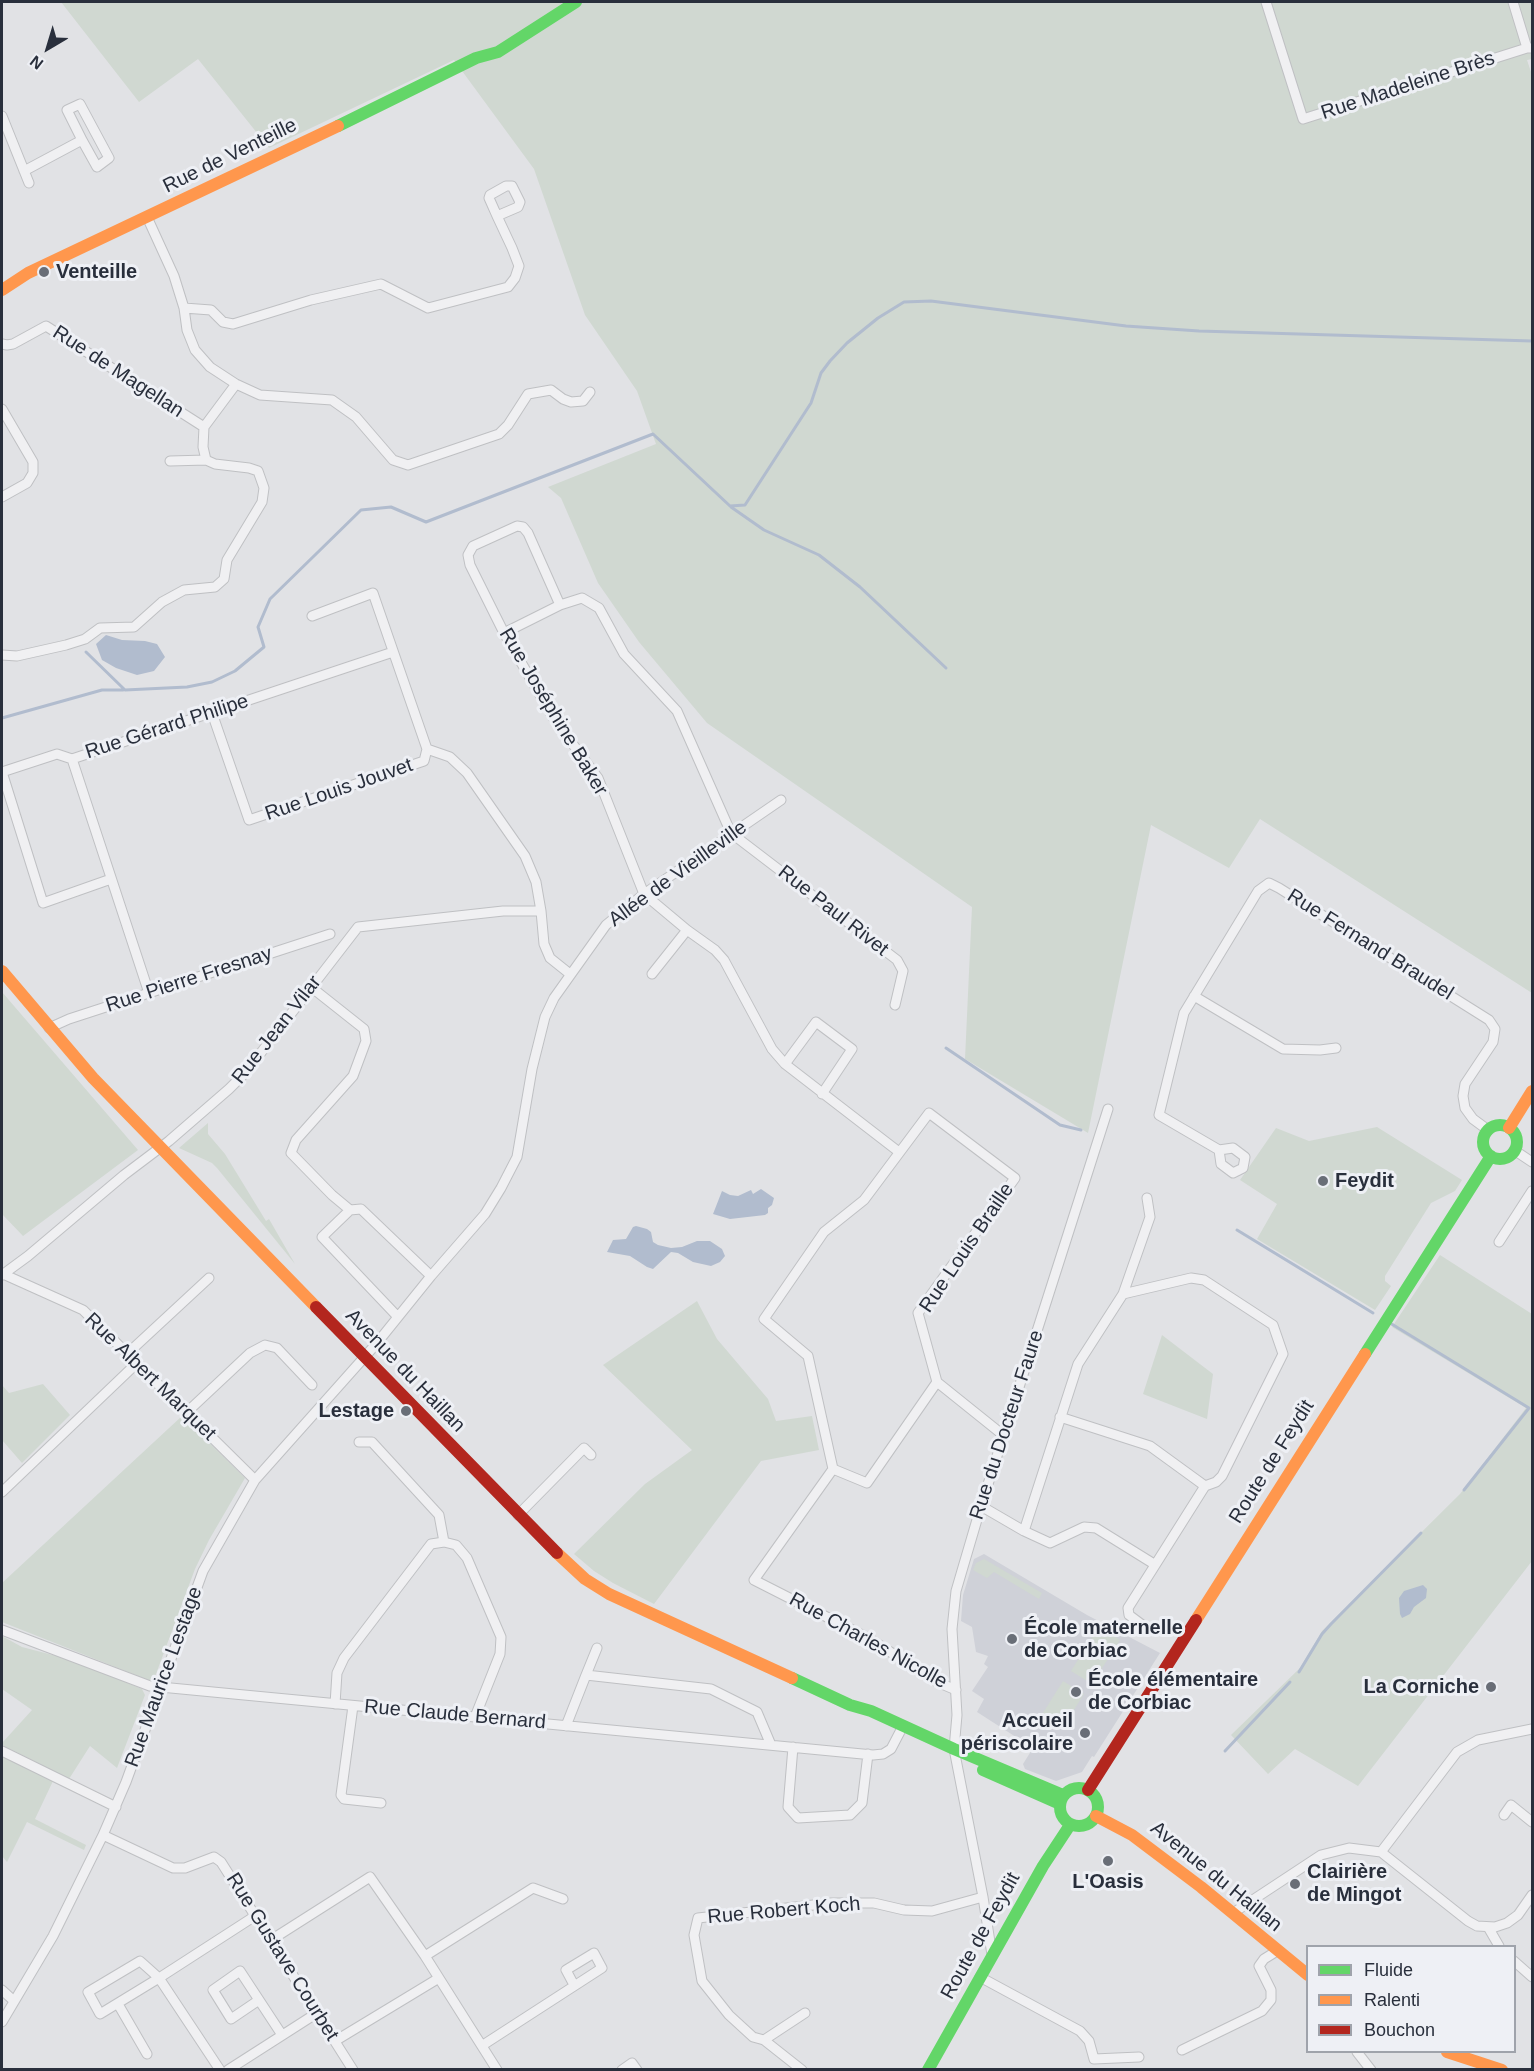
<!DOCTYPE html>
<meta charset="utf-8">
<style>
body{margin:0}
#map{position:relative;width:1534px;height:2071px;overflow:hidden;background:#e1e2e5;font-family:Arial,sans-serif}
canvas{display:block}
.frame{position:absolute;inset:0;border:3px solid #292f3c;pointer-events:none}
.legend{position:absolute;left:1306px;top:1945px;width:210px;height:108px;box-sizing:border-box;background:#eef0f5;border:2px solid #9fa3ab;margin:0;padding:8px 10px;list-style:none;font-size:18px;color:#292f3c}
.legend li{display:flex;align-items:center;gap:12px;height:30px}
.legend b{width:30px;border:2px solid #9fa3ab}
.north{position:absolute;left:18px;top:18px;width:60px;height:60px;-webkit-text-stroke:4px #eef0f5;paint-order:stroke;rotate:218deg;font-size:16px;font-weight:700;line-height:24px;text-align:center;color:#292f3c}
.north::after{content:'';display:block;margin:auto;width:21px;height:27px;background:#292f3c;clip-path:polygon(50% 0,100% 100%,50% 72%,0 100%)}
</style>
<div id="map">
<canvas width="1534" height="2071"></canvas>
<div class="frame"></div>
<ul class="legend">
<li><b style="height:8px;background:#63d668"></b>Fluide</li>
<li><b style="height:8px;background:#ff974d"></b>Ralenti</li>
<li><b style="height:8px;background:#b3261e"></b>Bouchon</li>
</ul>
<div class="north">N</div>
</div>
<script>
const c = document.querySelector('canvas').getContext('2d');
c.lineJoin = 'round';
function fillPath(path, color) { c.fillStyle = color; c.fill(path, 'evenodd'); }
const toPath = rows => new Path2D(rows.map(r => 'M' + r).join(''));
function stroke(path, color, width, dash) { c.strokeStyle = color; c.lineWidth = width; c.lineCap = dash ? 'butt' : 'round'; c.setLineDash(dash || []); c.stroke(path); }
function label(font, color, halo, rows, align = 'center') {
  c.font = font + ' Arial,sans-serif'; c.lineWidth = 6; c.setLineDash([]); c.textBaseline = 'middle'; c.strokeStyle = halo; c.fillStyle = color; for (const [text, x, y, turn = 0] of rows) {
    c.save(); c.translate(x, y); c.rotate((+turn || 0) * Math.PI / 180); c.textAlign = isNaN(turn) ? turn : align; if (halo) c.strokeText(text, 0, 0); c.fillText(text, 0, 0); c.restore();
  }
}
fillPath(toPath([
 [984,1554,1087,1615,1160,1653,1094,1757,1092,1756,1082,1772,1056,1781,1025,1769,1023,1764,1033,1748,977,1712,984,1699,972,1691,988,1667,984,1664,988,1656,976,1652,972,1627,961,1621,963,1595,974,1559]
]), '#cfd1d8');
fillPath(toPath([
 [61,2,1532,2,1532,59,1527,60,1532,75,1532,993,1260,819,1229,868,1151,825,1088,1133,965,1059,972,907,707,723,639,642,598,583,561,498,548,487,656,444,637,391,585,315,534,169,454,60,269,148,198,59,139,102],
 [2,992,138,1150,23,1236,2,1214],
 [208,1123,208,1134,225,1154,266,1221,269,1219,295,1264,217,1168,212,1163,179,1148],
 [1377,1127,1462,1180,1455,1191,1431,1203,1385,1276,1385,1281,1391,1286,1375,1310,1257,1239,1277,1204,1240,1180,1276,1128,1309,1141],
 [1440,1255,1532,1314,1532,1561,1358,1786,1295,1749,1268,1774,1231,1735,1300,1668,1322,1631,1460,1494,1526,1408,1392,1327],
 [697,1301,717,1339,768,1399,776,1421,812,1416,819,1450,761,1461,654,1604,613,1583,594,1571,574,1554,645,1484,692,1450,603,1365],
 [1162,1335,1213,1374,1207,1419,1143,1394],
 [43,1384,70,1415,22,1463,2,1440,2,1385,9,1393],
 [182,1416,245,1478,209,1540,195,1569,153,1682,2,1622,2,1583],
 [984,1559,1042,1593,1039,1599,994,1572,987,1578,973,1570,976,1563],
 [1099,1626,1120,1640,1092,1684,1071,1671],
 [2,1636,22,1647,72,1660,142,1689,145,1695,117,1768,90,1746,69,1779,2,1745,2,1743,32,1710,2,1689],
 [1063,1681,1084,1694,1062,1729,1041,1716],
 [2,1756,53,1781,35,1819,86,1845,84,1850,27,1822,7,1862,2,1856]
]), '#d0d8d1');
fillPath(toPath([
 [106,635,122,640,145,641,157,644,165,657,154,671,137,675,116,668,102,660,96,644],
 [761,1189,774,1198,772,1205,768,1208,768,1213,765,1215,730,1219,713,1214,722,1191,730,1195,738,1196,751,1190,753,1194],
 [636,1226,647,1229,651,1232,653,1242,658,1245,671,1248,682,1247,697,1241,710,1241,722,1249,725,1256,720,1262,711,1266,693,1262,678,1253,671,1252,653,1269,647,1267,630,1256,607,1252,613,1240,626,1239,633,1227],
 [1423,1585,1427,1589,1426,1598,1414,1607,1410,1614,1402,1618,1400,1614,1399,1598,1404,1591]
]), '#b1bcce');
stroke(toPath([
 [731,507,764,530,819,555,860,587,946,668],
 [86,652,125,690,187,687,212,682,235,671,264,647,258,627,270,599,361,510,391,507,426,522,653,434,730,506,745,505,811,403,821,373,830,361,847,343,878,318,904,302,931,301,1126,326,1199,331,1532,341],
 [2,718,102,690,123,690],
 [946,1048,1060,1125,1081,1130],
 [1237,1230,1373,1313],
 [1390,1323,1529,1408,1464,1490],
 [1299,1672,1322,1634,1331,1624,1421,1533],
 [1225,1751,1290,1682]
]), '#b1bcce', 3);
const street = toPath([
 [1266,2,1303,119,1527,48,1532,48],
 [1513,2,1527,48],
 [2,116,29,183],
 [24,171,82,140,97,167,109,158,80,104,67,110,82,140],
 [147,217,174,276,184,308,187,330,195,350,210,367,236,384,260,395,332,400,356,417,393,460,408,465,499,434,508,425,528,394,551,390,563,399,571,402,583,401,590,392],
 [184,308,211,310,223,322,233,324,311,300,381,284,428,308,508,287,515,278,519,266,512,248,497,216,489,198,490,195,506,186,512,186,520,202,518,207,497,216],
 [2,344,7,345,13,344,46,326,204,427,203,447,206,460,215,464,249,468,258,471,264,488,262,502,227,560,224,579,215,587,184,590,162,602,134,627,100,628,85,639,66,645,17,656,2,655],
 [2,409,33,462,33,473,27,483,2,497],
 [204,427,236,384],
 [170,461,206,460],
 [312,616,373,593,427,749],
 [504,633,560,605],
 [212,713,249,820,424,761,427,749],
 [427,749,450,757,467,773,525,856,536,882,541,911],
 [72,759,57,754,2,772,43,903,111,879],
 [652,974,687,930],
 [311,987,364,1029,366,1041,353,1076,296,1140,291,1153,332,1195,350,1210],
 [149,993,72,759,393,652],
 [1194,996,1283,1049,1320,1050,1336,1048],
 [895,1005,903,971,897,960,731,833,677,711,624,654,599,608,582,598,560,605,528,533,523,527,517,526,473,546,468,555,470,565,504,633,554,719,598,778,644,894,687,930,715,950,724,960,772,1049,785,1064,899,1152],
 [49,1028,69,1019,330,934],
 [785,1064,816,1022,852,1049,822,1094],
 [1219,1150,1221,1164,1233,1173,1243,1168,1245,1157,1233,1148,1219,1150,1159,1115,1184,1013,1258,891,1269,883,1279,888,1489,1020,1495,1029,1493,1042,1465,1084,1463,1096,1465,1108,1473,1119,1488,1130],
 [1514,1150,1532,1162],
 [1499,1242,1532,1191],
 [3,1274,83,1310,255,1480],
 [2,1275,28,1256,124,1175,169,1141,229,1089,246,1072,358,927,503,911,541,911,544,944,550,958,570,974],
 [1123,1294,1191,1278,1204,1280,1273,1325,1283,1354,1222,1476,1216,1482,1205,1486,1128,1608,1129,1615,1145,1627],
 [397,1316,322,1237,350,1210,361,1209,431,1276],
 [127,1354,209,1278],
 [937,1382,867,1483,833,1469,754,1580,870,1639,937,1682,956,1690],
 [186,1413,250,1353,265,1345,277,1348,312,1385],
 [1060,1417,1150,1446,1205,1486],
 [833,1469,808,1356,764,1319,824,1232,864,1200,929,1113,1015,1178,918,1313,937,1382,1003,1435],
 [2,1492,137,1363],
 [981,1506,1024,1531,1050,1543,1084,1527,1096,1528,1154,1564],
 [518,1515,584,1448,591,1455],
 [1024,1531,1078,1364,1123,1294,1150,1217,1147,1198],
 [444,1542,456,1545,467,1558,501,1637,500,1654,475,1717],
 [2,1630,150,1686,873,1755,883,1754,891,1749,903,1726],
 [586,1675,597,1648],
 [335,1704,337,1673,344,1658,431,1544,444,1542,439,1515,372,1442,359,1442],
 [353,1706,341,1795,344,1799,381,1803],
 [566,1726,586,1675,711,1689,757,1712,771,1745],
 [793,1747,788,1807,798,1818,850,1815,862,1803,868,1754],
 [2,1751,116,1807],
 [1504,1815,1511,1805,1532,1822],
 [103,1835,173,1868,185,1868,214,1857,221,1862,353,2070],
 [1381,1852,1457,1752,1478,1740,1532,1729],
 [1233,1913,1321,1855,1349,1848,1381,1852,1468,1921,1477,1926,1495,1927,1507,1923,1518,1915,1532,1895],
 [1488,1927,1499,1946],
 [271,1940,370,1877,425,1956,497,2070],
 [992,1955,983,1897,954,1749,957,1715,952,1629,956,1591,981,1506,1108,1109],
 [425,1956,533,1888,563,1899],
 [1514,1961,1532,1977],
 [980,1977,1080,2031,1089,2041,1094,2059,1139,2057],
 [2,1990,14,2001],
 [259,2000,231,2019,213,1990,240,1971,282,2035],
 [118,2004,147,2054],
 [2,2022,53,1936,103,1835,126,1782,203,1571,255,1480,377,1343,431,1276,485,1214,501,1188,517,1157,532,1069,545,1017,554,998,606,925,644,894,781,800],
 [764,2040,805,2013],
 [335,2041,439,1978],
 [483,2045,602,1968,594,1953,566,1970,574,1985],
 [1182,2050,1262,2011,1271,2000,1271,1990,1259,1966,1264,1959,1277,1951],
 [1357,2052,1371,2070],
 [220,2070,159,1978,100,2014,88,1992,140,1961,159,1978,255,1916],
 [228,2070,317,2013],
 [622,2070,632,2063,637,2070],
 [802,2070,764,2040,753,2037,729,2015,702,1981,694,1935,698,1918,831,1903,874,1903,904,1910,932,1911,983,1897]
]);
stroke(street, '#bfc0c3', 11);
stroke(street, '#f0f0f2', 9);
stroke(toPath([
 [338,126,476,58,498,52,576,2],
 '1483 1142a17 17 0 1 1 34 0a17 17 0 1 1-34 0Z',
 [1365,1354,1491,1156],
 [792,1678,850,1705,871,1711,954,1749,1063,1795],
 [983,1770,1060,1804],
 '1060 1807a19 19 0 1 1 38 0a19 19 0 1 1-38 0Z',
 [928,2070,1043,1866,1070,1825]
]), '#63d668', 12);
stroke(toPath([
 [2,290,28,273,338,126],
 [2,971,93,1078,316,1307],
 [1509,1128,1532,1091],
 [557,1553,585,1579,609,1594,792,1678],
 [1196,1620,1365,1354],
 [1096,1816,1132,1835,1201,1887,1308,1975],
 [1447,2052,1502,2070]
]), '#ff974d', 12);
stroke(toPath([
 [316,1307,557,1553],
 [1088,1790,1196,1620]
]), '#b3261e', 12);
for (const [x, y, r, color] of [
 [44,272,6,"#696e77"],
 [1323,1181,6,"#696e77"],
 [406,1411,6,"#696e77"],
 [1012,1639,6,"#696e77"],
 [1491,1687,6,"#696e77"],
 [1076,1692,6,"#696e77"],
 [1085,1733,6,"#696e77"],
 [1108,1861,6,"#696e77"],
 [1295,1884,6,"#696e77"]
]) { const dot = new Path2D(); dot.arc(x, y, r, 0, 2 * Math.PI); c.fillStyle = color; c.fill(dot); stroke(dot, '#eef0f5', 2); }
label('20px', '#292f3c', '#eef0f5', [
 ["Rue Madeleine Brès",1408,86,-18],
 ["Rue de Venteille",230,156,-26],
 ["Rue de Magellan",118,372,33],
 ["Rue Joséphine Baker",553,712,59],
 ["Rue Gérard Philipe",167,727,-18],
 ["Rue Louis Jouvet",339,790,-19],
 ["Allée de Vieilleville",678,874,-36],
 ["Rue Paul Rivet",833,911,38],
 ["Rue Fernand Braudel",1370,945,32],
 ["Rue Pierre Fresnay",189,980,-18],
 ["Rue Jean Vilar",277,1030,-52],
 ["Rue Louis Braille",967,1248,-56],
 ["Avenue du Haillan",405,1371,46],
 ["Rue Albert Marquet",150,1377,44],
 ["Rue du Docteur Faure",1007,1425,-72],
 ["Route de Feydit",1272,1462,-58],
 ["Rue Charles Nicolle",868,1641,29],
 ["Rue Maurice Lestage",164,1677,-70],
 ["Rue Claude Bernard",455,1715,5],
 ["Avenue du Haillan",1216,1877,39],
 ["Rue Robert Koch",784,1911,-5],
 ["Route de Feydit",981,1936,-61],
 ["Rue Gustave Courbet",282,1957,58]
]);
label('bold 20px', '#292f3c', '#eef0f5', [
 ["Venteille",56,272],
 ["Feydit",1335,1181],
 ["Lestage",394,1411,"right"],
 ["École maternelle",1024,1628],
 ["de Corbiac",1024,1651],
 ["École élémentaire",1088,1680],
 ["de Corbiac",1088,1703],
 ["La Corniche",1479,1687,"right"],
 ["Accueil",1073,1721,"right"],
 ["périscolaire",1073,1744,"right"],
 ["Clairière",1307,1872],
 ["de Mingot",1307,1895],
 ["L'Oasis",1108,1882,"center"]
], 'left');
</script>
